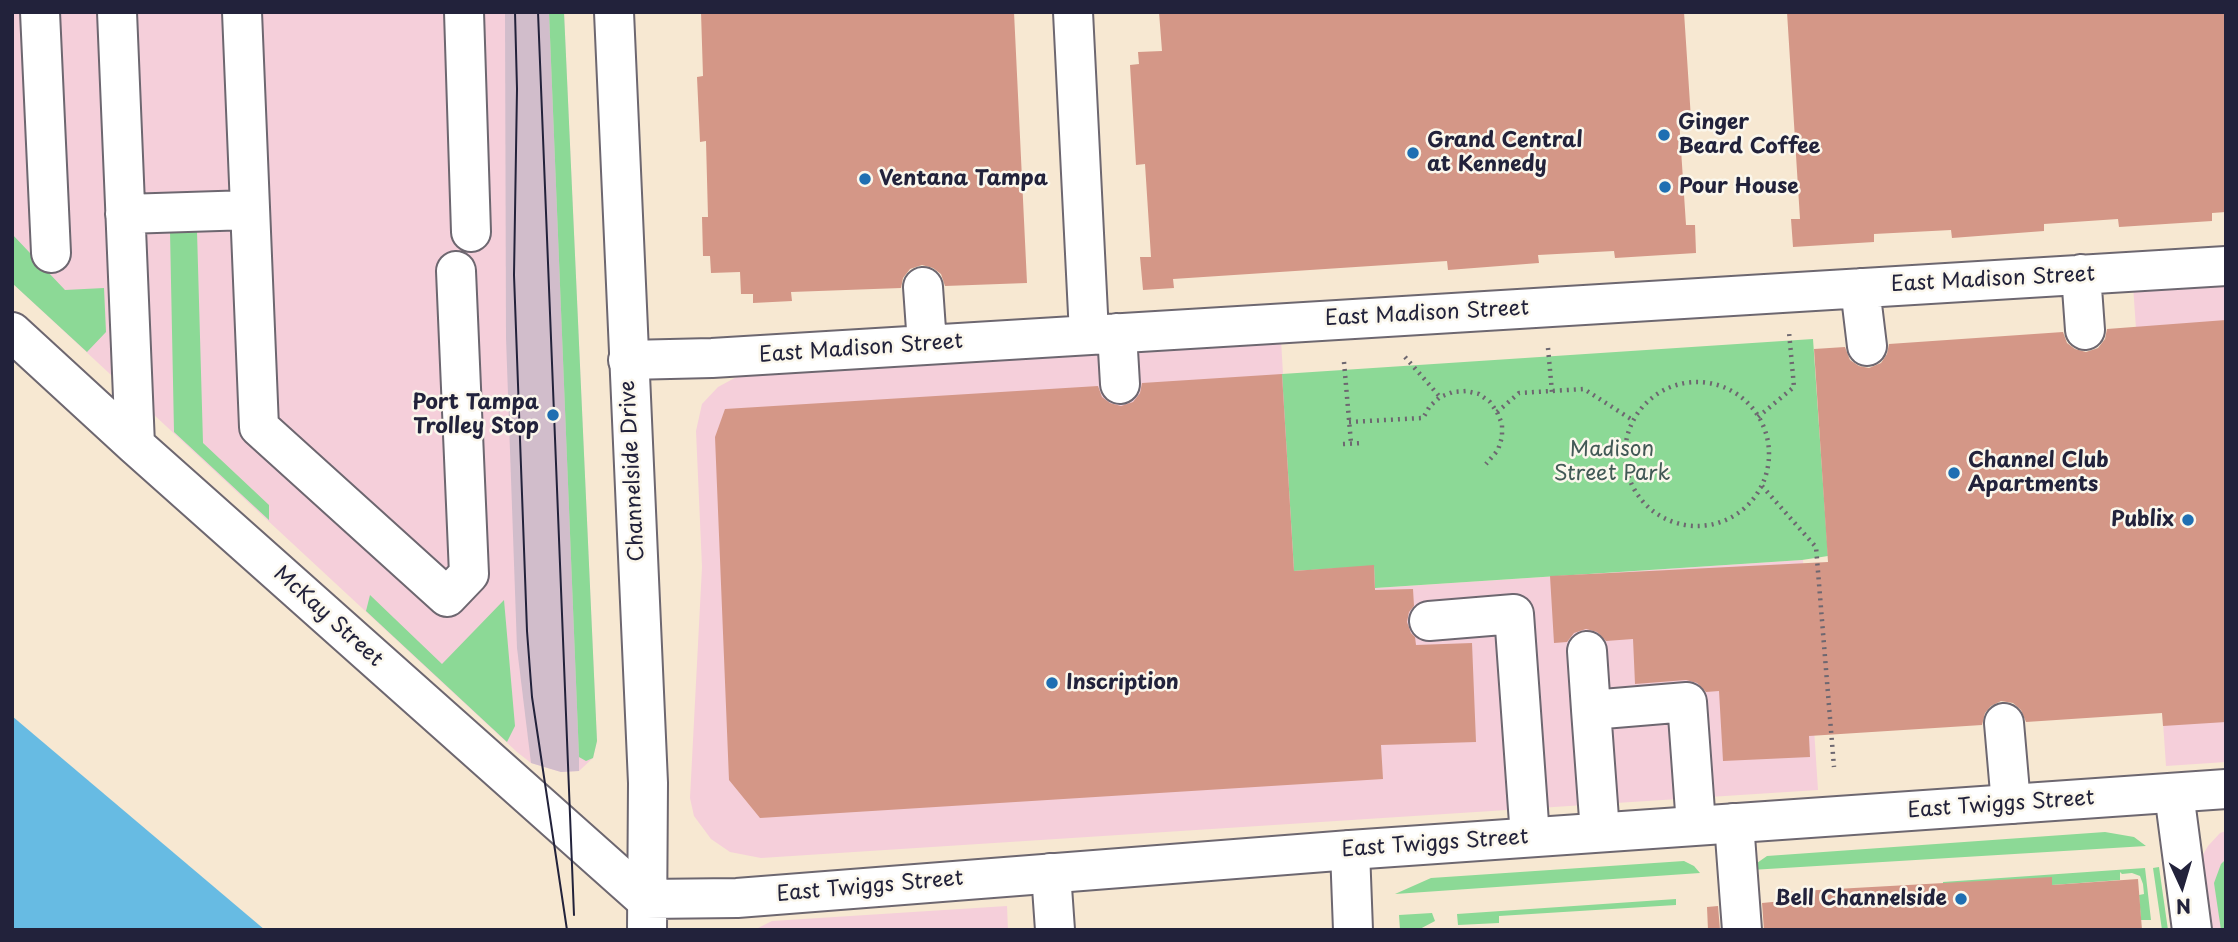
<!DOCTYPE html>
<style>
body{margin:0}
#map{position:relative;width:2238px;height:942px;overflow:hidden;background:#f7e8d2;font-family:"Playpen Sans",sans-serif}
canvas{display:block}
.frame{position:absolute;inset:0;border:14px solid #22223b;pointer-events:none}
.north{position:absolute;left:2147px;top:851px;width:70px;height:70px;-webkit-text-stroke:5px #fbf7ec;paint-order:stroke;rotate:176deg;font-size:19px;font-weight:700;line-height:28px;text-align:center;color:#22223b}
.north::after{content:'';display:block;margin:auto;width:24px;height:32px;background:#22223b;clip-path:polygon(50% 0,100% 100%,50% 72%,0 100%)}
</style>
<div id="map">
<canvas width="2238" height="942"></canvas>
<div class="frame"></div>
<div class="north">N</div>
</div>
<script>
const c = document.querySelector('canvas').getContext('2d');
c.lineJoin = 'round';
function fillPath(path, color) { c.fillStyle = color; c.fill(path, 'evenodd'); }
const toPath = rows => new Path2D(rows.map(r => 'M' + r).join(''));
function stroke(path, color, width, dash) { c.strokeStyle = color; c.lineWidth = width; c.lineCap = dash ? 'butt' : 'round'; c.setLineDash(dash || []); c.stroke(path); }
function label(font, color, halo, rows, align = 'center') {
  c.font = font + ' "Playpen Sans",sans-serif'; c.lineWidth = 5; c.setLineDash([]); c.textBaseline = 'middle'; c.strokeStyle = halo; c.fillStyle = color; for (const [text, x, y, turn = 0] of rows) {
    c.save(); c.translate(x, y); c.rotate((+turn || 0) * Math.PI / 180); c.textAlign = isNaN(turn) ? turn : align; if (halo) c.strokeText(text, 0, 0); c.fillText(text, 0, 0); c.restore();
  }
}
fillPath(toPath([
 [12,12,564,12,597,741,593,758,579,771,561,772,531,763,517,752,12,283],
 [2226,279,2226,762,2166,766,2133,285],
 [1281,339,1294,571,1374,565,1376,588,1803,560,1818,790,761,858,730,852,711,839,694,816,690,798,702,567,696,431,702,404,718,387,742,374],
 [2226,831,2226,930,2205,930,2198,863,2208,846,2220,833],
 [1007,906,1008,930,754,930,772,921]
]), '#f5cfda');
fillPath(toPath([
 [505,12,549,12,579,757,579,771,561,772,531,763,517,648,506,338]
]), '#d1bdcb');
fillPath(toPath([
 [549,12,564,12,597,741,593,758,586,761,579,757],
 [170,231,197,231,203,443,269,505,269,520,174,432],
 [12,234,65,290,104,288,106,332,87,352,12,283],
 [1813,339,1828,556,1802,560,1375,588,1374,566,1294,571,1282,374],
 [370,595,442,664,504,600,515,726,507,742,366,611],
 [2105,832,2134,837,2146,846,1751,870,1757,863,1767,856],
 [2226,859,2226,930,2221,930,2214,883,2221,864],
 [1684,861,1694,866,1700,873,1395,894,1431,878],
 [2159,867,2168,930,2162,930,2153,868],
 [2145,868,2151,920,2141,920,2139,895,2144,894,2143,884,2140,876,2132,873,2122,874,2120,872,2120,880,2052,885,2052,878,1943,890,1943,882],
 [1676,899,1676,905,1499,916,1499,923,1458,925,1457,914],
 [1432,913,1435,921,1418,930,1400,930,1399,915]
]), '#8cd996');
fillPath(toPath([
 [12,716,265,930,12,930]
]), '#67bbe3');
fillPath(toPath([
 [701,12,1014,12,1027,283,945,286,941,274,933,268,922,265,910,269,903,278,901,288,791,292,792,301,753,303,753,294,741,294,740,272,711,273,710,256,703,256,702,217,708,217,706,141,700,142,697,77,703,76],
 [1159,12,1684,12,1691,119,1679,119,1686,225,1695,225,1696,253,1615,258,1614,251,1538,255,1539,263,1448,270,1447,261,1173,279,1174,288,1143,290,1140,257,1151,257,1145,164,1136,165,1130,65,1139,64,1138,52,1162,51],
 [1787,12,2226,12,2226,212,2212,213,2212,221,2119,227,2118,219,2044,224,2044,231,1952,238,1951,230,1874,234,1874,242,1793,247,1791,219,1800,219],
 [2226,320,2226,722,2163,726,2162,713,2026,722,2021,710,2013,703,2001,701,1991,706,1985,713,1982,725,1809,736,1810,757,1723,761,1719,691,1706,692,1697,683,1686,680,1635,684,1633,639,1606,641,1597,632,1586,629,1574,633,1567,642,1554,643,1550,576,1828,562,1814,349,1845,347,1850,360,1859,366,1869,368,1881,363,1887,354,1889,344,2063,332,2067,343,2075,349,2086,352,2098,348,2105,339,2107,329],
 [1282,374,1294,571,1374,565,1375,590,1413,589,1414,606,1409,612,1407,622,1411,633,1415,637,1416,645,1472,643,1476,742,1381,745,1383,779,760,818,729,780,715,437,725,409,1098,386,1102,397,1110,403,1121,406,1133,402,1140,393,1142,383],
 [2052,877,2052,885,2138,879,2142,930,1764,930,1762,903,1783,901,1782,892],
 [1718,906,1720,930,1708,930,1707,907]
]), '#d49787');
const minor = toPath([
 [40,12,51,253],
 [117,12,135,445],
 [242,12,259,427,447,597,469,574,456,271],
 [464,12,471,232],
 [1073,12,1089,334],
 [125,214,250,210],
 [2081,274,2085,330],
 [923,287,927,344],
 [1860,288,1867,346],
 [12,332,135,445,645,899],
 [1117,333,1120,384],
 [628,360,712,358,2226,266],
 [1429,621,1514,614,1530,837],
 [1587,651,1591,710],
 [2004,723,2011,804],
 [2174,793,2192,930],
 [1734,823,1742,930],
 [1600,832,1591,710,1687,702,1696,825],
 [1350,850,1353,930],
 [1051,873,1055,930]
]);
const major = toPath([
 [614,12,648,783,647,930],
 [645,899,737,898,1350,850,2226,789]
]);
stroke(minor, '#6d6770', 42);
stroke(major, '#6d6770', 42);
stroke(toPath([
 [1548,348,1552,392],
 [1405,357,1440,397],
 [1344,362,1351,443],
 '1625 454a72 72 0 1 1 144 0a72 72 0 1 1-144 0Z',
 [1497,412,1519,393,1584,389,1634,421],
 [1758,417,1794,387,1789,332],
 [1349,422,1423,418,1430,406,1440,397,1453,392,1466,391,1479,394,1490,402,1497,412,1502,424,1502,437,1498,450,1486,464],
 [1343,444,1362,443],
 [1762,486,1816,547,1834,767]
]), '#6d6770', 4.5, [2, 5]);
stroke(minor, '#fff', 38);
stroke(major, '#fff', 38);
stroke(toPath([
 [515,12,517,89,514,275,527,631,532,697,567,930],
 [538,12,574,915]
]), '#22223b', 2);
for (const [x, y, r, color] of [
 [1664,135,7,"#1f6fb2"],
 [1413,153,7,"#1f6fb2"],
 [865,179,7,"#1f6fb2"],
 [1665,187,7,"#1f6fb2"],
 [553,415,7,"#1f6fb2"],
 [1954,473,7,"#1f6fb2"],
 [2188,520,7,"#1f6fb2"],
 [1052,683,7,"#1f6fb2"],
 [1961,899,7,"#1f6fb2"]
]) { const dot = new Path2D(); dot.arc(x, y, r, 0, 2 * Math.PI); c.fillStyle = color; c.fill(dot); stroke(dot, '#fbf7ec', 2.5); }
label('bold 21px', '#22223b', '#fbf7ec', [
 ["Ginger",1678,123],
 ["Beard Coffee",1678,147],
 ["Grand Central",1427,141],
 ["at Kennedy",1427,165],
 ["Ventana Tampa",879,179],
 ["Pour House",1679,187],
 ["Port Tampa",539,403,"right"],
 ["Trolley Stop",539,427,"right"],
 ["Channel Club",1968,461],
 ["Apartments",1968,485],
 ["Publix",2174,520,"right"],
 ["Inscription",1066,683],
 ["Bell Channelside",1947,899,"right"]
], 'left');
label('21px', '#22223b', '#fbf7ec', [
 ["East Madison Street",1993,280,-3],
 ["East Madison Street",1427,314,-3],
 ["East Madison Street",861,349,-4],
 ["Channelside Drive",633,471,-93],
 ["McKay Street",328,617,42],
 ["East Twiggs Street",2001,805,-4],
 ["East Twiggs Street",1435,844,-4],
 ["East Twiggs Street",870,887,-5]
]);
label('21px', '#425956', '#fbf7ec', [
 ["Madison",1612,450],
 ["Street Park",1612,474]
]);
</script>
